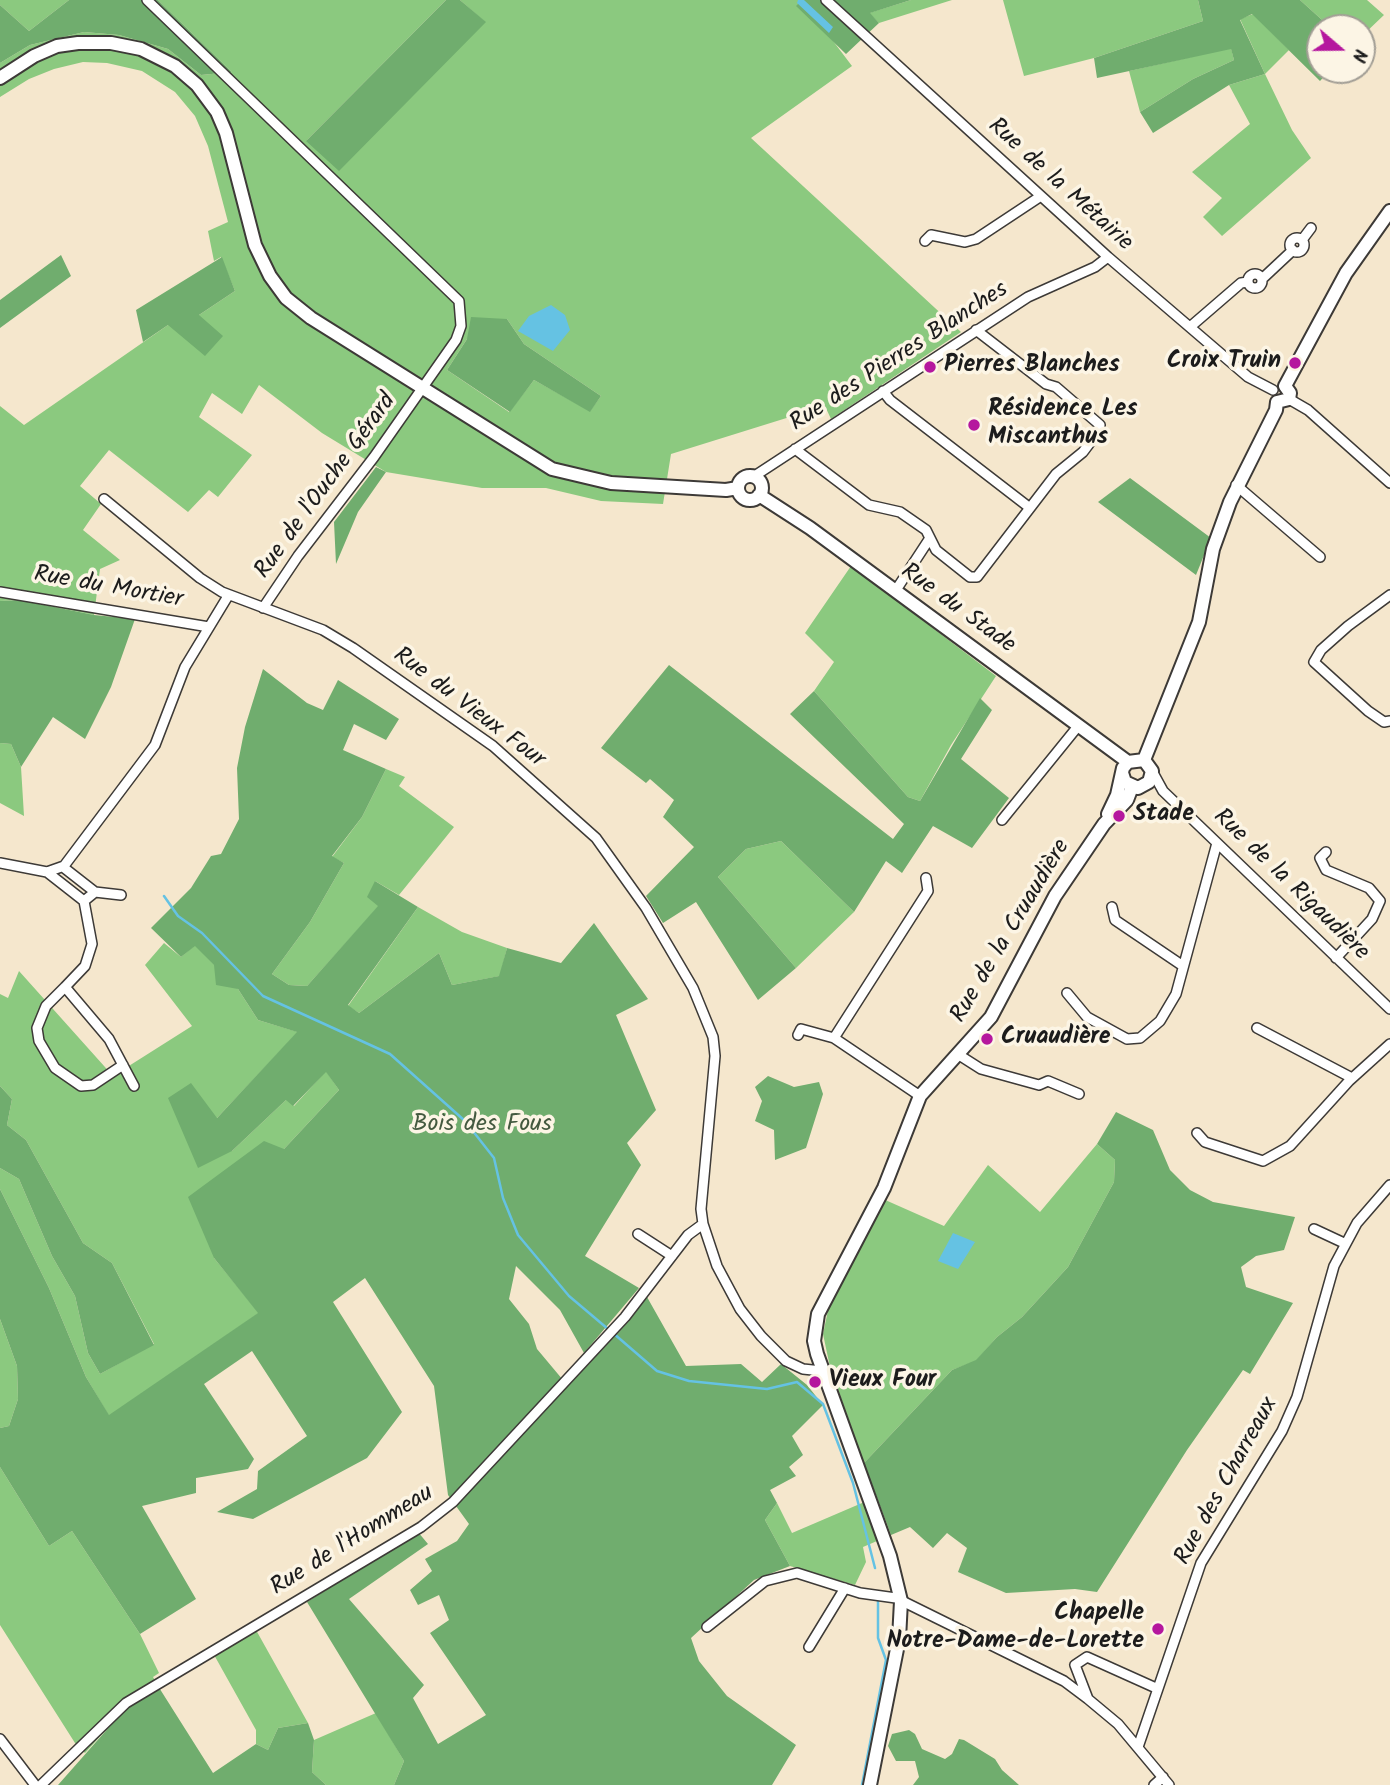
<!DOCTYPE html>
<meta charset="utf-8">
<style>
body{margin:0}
#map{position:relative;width:1390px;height:1785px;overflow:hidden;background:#f5e7cd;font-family:Kalam,sans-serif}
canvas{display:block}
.north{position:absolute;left:1306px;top:14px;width:70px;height:70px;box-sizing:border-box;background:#fcf5e5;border:2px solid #a29e95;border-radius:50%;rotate:110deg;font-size:19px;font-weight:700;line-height:28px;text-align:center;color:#1c1c1c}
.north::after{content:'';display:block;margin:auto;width:24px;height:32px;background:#b5179e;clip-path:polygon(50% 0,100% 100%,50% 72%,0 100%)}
</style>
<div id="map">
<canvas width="1390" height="1785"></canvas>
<div class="north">N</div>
</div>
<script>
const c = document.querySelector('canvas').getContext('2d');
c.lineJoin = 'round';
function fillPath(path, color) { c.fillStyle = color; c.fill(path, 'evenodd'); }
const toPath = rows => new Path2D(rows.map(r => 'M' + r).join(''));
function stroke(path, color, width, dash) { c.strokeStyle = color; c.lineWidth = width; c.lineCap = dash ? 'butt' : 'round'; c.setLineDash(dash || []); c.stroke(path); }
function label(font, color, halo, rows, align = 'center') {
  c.font = font + ' Kalam,sans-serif'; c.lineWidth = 7; c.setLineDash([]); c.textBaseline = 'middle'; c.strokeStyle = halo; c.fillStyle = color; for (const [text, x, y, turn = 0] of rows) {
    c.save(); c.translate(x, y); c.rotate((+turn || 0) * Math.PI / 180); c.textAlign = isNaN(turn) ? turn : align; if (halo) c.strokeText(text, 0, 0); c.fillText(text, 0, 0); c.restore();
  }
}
fillPath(toPath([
 [0,0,69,0,29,31,0,5],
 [158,0,446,0,306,141,485,22,460,0,802,0,852,66,751,138,961,332,831,419,825,406,671,454,663,504,601,501,546,488,482,488,386,472,322,433,259,385,242,414,212,393,199,417,252,455,218,497,209,490,188,512,109,450,80,486,101,504,83,530,120,560,100,569,94,615,20,600,0,601,0,406,24,425,168,325,199,315,235,291,221,257,214,261,208,231,228,222,208,146,195,116,175,92,142,71,107,63,83,62,54,69,29,79,0,97,0,63,30,45,84,32,119,35,168,49,201,75,232,72],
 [507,319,524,344,601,396,590,411,534,380,509,412,447,370,467,339],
 [911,0,952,0,879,23,869,13],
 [1003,0,1198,0,1203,21,1094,58,1024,76],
 [1300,0,1367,0,1384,15,1362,36,1362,28,1331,28],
 [1253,14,1289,50,1265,74,1292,130,1311,158,1222,236,1203,217,1222,198,1192,172,1250,124,1229,85,1265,74,1240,19],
 [1231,48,1234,60,1193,79,1140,112,1129,71],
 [851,566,996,676,951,745,920,801,908,797,814,691,834,662,805,633],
 [0,743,11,744,21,767,24,816,0,803],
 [386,769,405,777,399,786,454,827,399,895,375,881,379,906,307,986,289,985,272,974,310,922,344,863,332,857,362,817],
 [781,841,854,912,796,968,718,877,746,849],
 [418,907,462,932,507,948,500,976,452,985,439,953,359,1013,348,1006],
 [164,943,181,957,195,945,238,989,258,1020,298,1032,216,1119,232,1151,287,1099,294,1106,326,1071,339,1090,284,1149,214,1258,259,1313,109,1416,86,1377,49,1288,0,1189,0,1168,19,1179,52,1256,75,1296,88,1353,100,1374,154,1344,112,1263,83,1243,26,1140,7,1125,12,1099,0,1086,0,994,8,998,19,971,113,1076,192,1026,145,965],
 [1097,1144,1115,1160,1114,1182,1068,1267,1022,1317,997,1337,976,1361,952,1370,864,1463,830,1367,823,1334,831,1296,883,1199,944,1226,988,1165,1040,1212],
 [0,1319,17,1366,18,1399,9,1426,0,1428],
 [0,1467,49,1546,72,1531,140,1634,159,1673,153,1677,158,1686,126,1708,85,1753,75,1743,0,1625],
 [876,1497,891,1535,863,1547,866,1562,855,1585,790,1566,765,1520,777,1503,792,1533],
 [256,1630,308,1723,278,1728,268,1750,256,1744,256,1730,213,1653],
 [376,1713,404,1761,394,1785,326,1785,312,1772,314,1740]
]), '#8bc97f');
fillPath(toPath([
 [69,0,158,0,232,72,201,75,168,49,119,35,84,32,30,45,0,63,0,5,29,31],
 [446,0,460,0,486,22,339,171,306,141],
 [802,0,911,0,870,13,879,23,846,54,796,6],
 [1198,0,1300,0,1331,28,1320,28,1320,70,1330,70,1320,81,1252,14,1240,20,1265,74,1229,85,1153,133,1140,112,1193,79,1234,60,1231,49,1097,78,1094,58,1203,21],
 [61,255,71,276,0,328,0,300],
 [222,257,235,291,199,315,223,336,205,356,168,325,143,342,136,310],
 [471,317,507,319,524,344,601,396,590,412,534,380,510,412,447,370,467,339],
 [376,467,386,472,358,512,336,564,334,522],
 [1130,478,1211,538,1196,575,1098,502],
 [20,600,94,615,135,619,111,687,85,739,53,717,21,767,11,744,0,743,0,601],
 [669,665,893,839,904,824,790,714,814,691,908,797,920,801,980,698,992,710,961,759,1009,798,972,848,933,826,902,873,886,861,854,912,781,841,746,849,718,877,796,968,758,1000,696,902,663,923,646,896,694,847,663,817,674,800,650,779,646,783,601,748],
 [263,669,307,703,323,710,338,680,399,719,386,740,354,724,343,750,386,769,362,817,332,856,344,863,310,922,272,974,289,985,307,986,378,906,367,897,375,881,418,907,348,1005,359,1013,439,953,452,985,499,976,507,948,561,963,594,923,648,999,616,1015,656,1110,627,1143,641,1165,585,1256,639,1288,584,1353,560,1310,516,1266,509,1299,529,1324,537,1349,568,1386,629,1321,647,1297,686,1366,741,1364,762,1382,781,1364,807,1385,823,1405,792,1436,803,1455,789,1467,796,1476,770,1490,777,1503,765,1520,790,1566,754,1580,691,1638,699,1661,727,1696,796,1745,772,1785,394,1785,404,1761,307,1602,418,1532,428,1544,349,1599,424,1685,413,1698,438,1744,486,1715,430,1633,449,1620,439,1595,418,1605,410,1590,432,1571,425,1559,457,1541,469,1524,448,1495,434,1386,365,1278,333,1302,402,1412,367,1458,253,1519,217,1512,257,1489,258,1471,307,1436,252,1351,204,1384,254,1459,248,1469,196,1478,196,1493,142,1506,196,1599,140,1634,72,1531,49,1546,0,1467,0,1428,9,1426,18,1399,17,1366,0,1319,0,1189,49,1288,86,1377,109,1415,258,1313,214,1258,188,1197,264,1141,284,1149,339,1090,326,1072,293,1106,286,1100,232,1151,198,1168,168,1098,191,1083,217,1118,297,1032,258,1020,238,989,216,985,214,965,195,946,181,957,151,928,191,888,211,856,221,854,239,819,237,768,245,727],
 [768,1076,794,1087,819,1082,823,1094,806,1148,775,1160,774,1130,755,1121,762,1101,755,1087],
 [0,1086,12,1099,7,1125,26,1140,83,1243,112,1263,154,1345,100,1374,88,1353,75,1296,52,1256,19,1179,0,1168],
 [1116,1112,1153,1130,1170,1170,1190,1190,1213,1202,1295,1217,1284,1250,1256,1256,1241,1267,1246,1287,1293,1303,1250,1374,1243,1370,1187,1450,1097,1592,1075,1589,1006,1593,958,1572,967,1548,947,1533,933,1548,910,1527,891,1535,864,1463,952,1370,976,1360,997,1337,1022,1317,1068,1267,1114,1182,1115,1160,1097,1144],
 [158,1686,213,1773,256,1744,268,1750,278,1728,308,1723,314,1740,312,1772,326,1785,58,1785,126,1708],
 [909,1730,915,1734,922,1749,945,1759,952,1754,959,1739,964,1740,995,1759,1002,1770,1019,1785,913,1785,919,1777,915,1761,896,1761,888,1746,892,1734]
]), '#70ad6e');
fillPath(toPath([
 [798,0,804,0,833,27,829,33,797,3],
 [551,305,565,315,570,330,553,351,518,331,529,316],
 [953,1233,975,1242,958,1269,938,1261]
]), '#65c2e3');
stroke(toPath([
 [164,896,178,916,202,933,263,996,390,1054,465,1121,494,1158,503,1198,518,1235,569,1296,608,1329],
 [613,1333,657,1371,689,1381,767,1389,797,1382,823,1404,853,1483,875,1568],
 [862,1785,886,1660,878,1638,878,1598]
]), '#65c2e3', 2.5);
const street = toPath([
 [147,0,459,301,461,326,456,340,374,457,298,556,263,608],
 [826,0,1108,257,1248,377,1273,390],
 '1290 245a7 7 0 1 1 14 0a7 7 0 1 1-14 0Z',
 [1302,240,1311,228],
 [925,241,931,235,965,242,976,239,1041,196],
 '1248 281a7 7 0 1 1 14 0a7 7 0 1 1-14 0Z',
 [1262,279,1293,250],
 [1190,327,1241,283,1248,282],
 [883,391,890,400,1030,508],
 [1289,399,1308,410,1390,483],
 [795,449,869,505,900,512,926,530,936,550,970,577,977,577,1056,474,1083,452,1098,432,1100,425,1056,387,1046,384,976,330],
 [753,477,1028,297,1095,267,1108,257],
 [1236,485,1320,557],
 [104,499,200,578,222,592,323,630,353,648,493,746,596,838,646,908,693,988,713,1037,715,1056,701,1209,703,1224,717,1266,740,1309,761,1336,786,1361,803,1369,822,1371],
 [896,590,930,538],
 [0,592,209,627],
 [1390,595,1348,626,1321,650,1314,662,1368,711,1384,722,1390,721],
 [1152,771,1163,791,1390,1009],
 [1002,820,1079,725],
 [1326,852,1320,858,1326,870,1369,888,1380,901,1372,919,1336,958],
 [0,863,47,872,64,866,155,745,185,667,228,596],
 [63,867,95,892],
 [47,872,84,901,92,944,85,966,65,987,109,1039,134,1086],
 [84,901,95,892,121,895],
 [1112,907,1115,920,1183,966],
 [65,987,46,1006,37,1028,39,1041,55,1068,81,1086,93,1085,123,1065],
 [1067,993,1087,1017,1127,1039,1140,1038,1160,1021,1176,994,1217,843],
 [1257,1028,1352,1078],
 [798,1035,801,1029,834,1038],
 [959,1055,981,1069,1039,1085,1048,1081,1079,1094],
 [920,1096,834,1038,928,891,926,878],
 [1197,1133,1205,1142,1263,1161,1290,1146,1349,1081,1390,1044],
 [1314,1229,1344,1243],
 [638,1234,672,1256],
 [707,1627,765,1581,797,1573,860,1593,896,1598,1064,1681,1088,1699],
 [809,1647,845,1588],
 [1156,1688,1087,1657,1075,1665,1088,1699,1118,1724,1169,1785],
 [0,1739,35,1785],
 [1138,1747,1201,1563,1282,1431,1297,1397,1334,1266,1357,1223,1390,1185],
 [41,1785,126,1703,421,1527,453,1502,625,1317,688,1235,703,1224],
 [1154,1785,1163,1777]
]);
const secondary = toPath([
 [0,78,34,56,57,46,78,43,111,43,141,49,175,66,197,85,217,112,226,133,255,245,270,276,286,298,311,318,552,469,611,483,726,490,738,488],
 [1285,386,1346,273,1390,211],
 [1277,402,1289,399,1290,393,1285,386],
 '738 488a12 12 0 1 1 24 0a12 12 0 1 1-24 0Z',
 [759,495,810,528,1128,762],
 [1144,760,1199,622,1213,549,1230,502,1276,410,1277,402],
 [1108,814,1117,795,1123,768,1128,762,1144,760,1152,771,1149,782,1138,788,1125,782,1122,773],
 [870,1785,899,1639,901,1601,890,1556,817,1354,814,1341,818,1314,884,1188,920,1096,991,1017,1055,896,1104,824,1127,800,1132,787]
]);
stroke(street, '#3d3a37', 12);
stroke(secondary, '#3d3a37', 16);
stroke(street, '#fff', 9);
stroke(secondary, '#fff', 12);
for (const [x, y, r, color] of [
 [1295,363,7,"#b5179e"],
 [930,367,7,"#b5179e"],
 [974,425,7,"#b5179e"],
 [1119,816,7,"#b5179e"],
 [987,1039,7,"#b5179e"],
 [815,1382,7,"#b5179e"],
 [1158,1629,7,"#b5179e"]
]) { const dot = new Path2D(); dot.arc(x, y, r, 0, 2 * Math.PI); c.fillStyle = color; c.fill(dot); stroke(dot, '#fcf5e5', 2.5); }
label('24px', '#1c1c1c', '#fcf5e5', [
 ["Rue de la Métairie",1059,186,42],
 ["Rue des Pierres Blanches",900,358,-33],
 ["Rue de l'Ouche Gérard",327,487,-54],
 ["Rue du Mortier",108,589,10],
 ["Rue du Stade",957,610,36],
 ["Rue du Vieux Four",468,709,37],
 ["Rue de la Rigaudière",1290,886,44],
 ["Rue de la Cruaudière",1012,932,-59],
 ["Rue des Charreaux",1228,1482,-61],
 ["Rue de l'Hommeau",353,1542,-32]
]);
label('bold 24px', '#1c1c1c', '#fcf5e5', [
 ["Croix Truin",1281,363,"right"],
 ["Pierres Blanches",944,367],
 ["Résidence Les",988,411],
 ["Miscanthus",988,439],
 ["Stade",1133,816],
 ["Cruaudière",1001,1039],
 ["Vieux Four",829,1382],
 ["Chapelle",1144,1615,"right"],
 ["Notre-Dame-de-Lorette",1144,1643,"right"]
], 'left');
label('24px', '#43593f', '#fcf5e5', [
 ["Bois des Fous",482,1126]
]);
</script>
